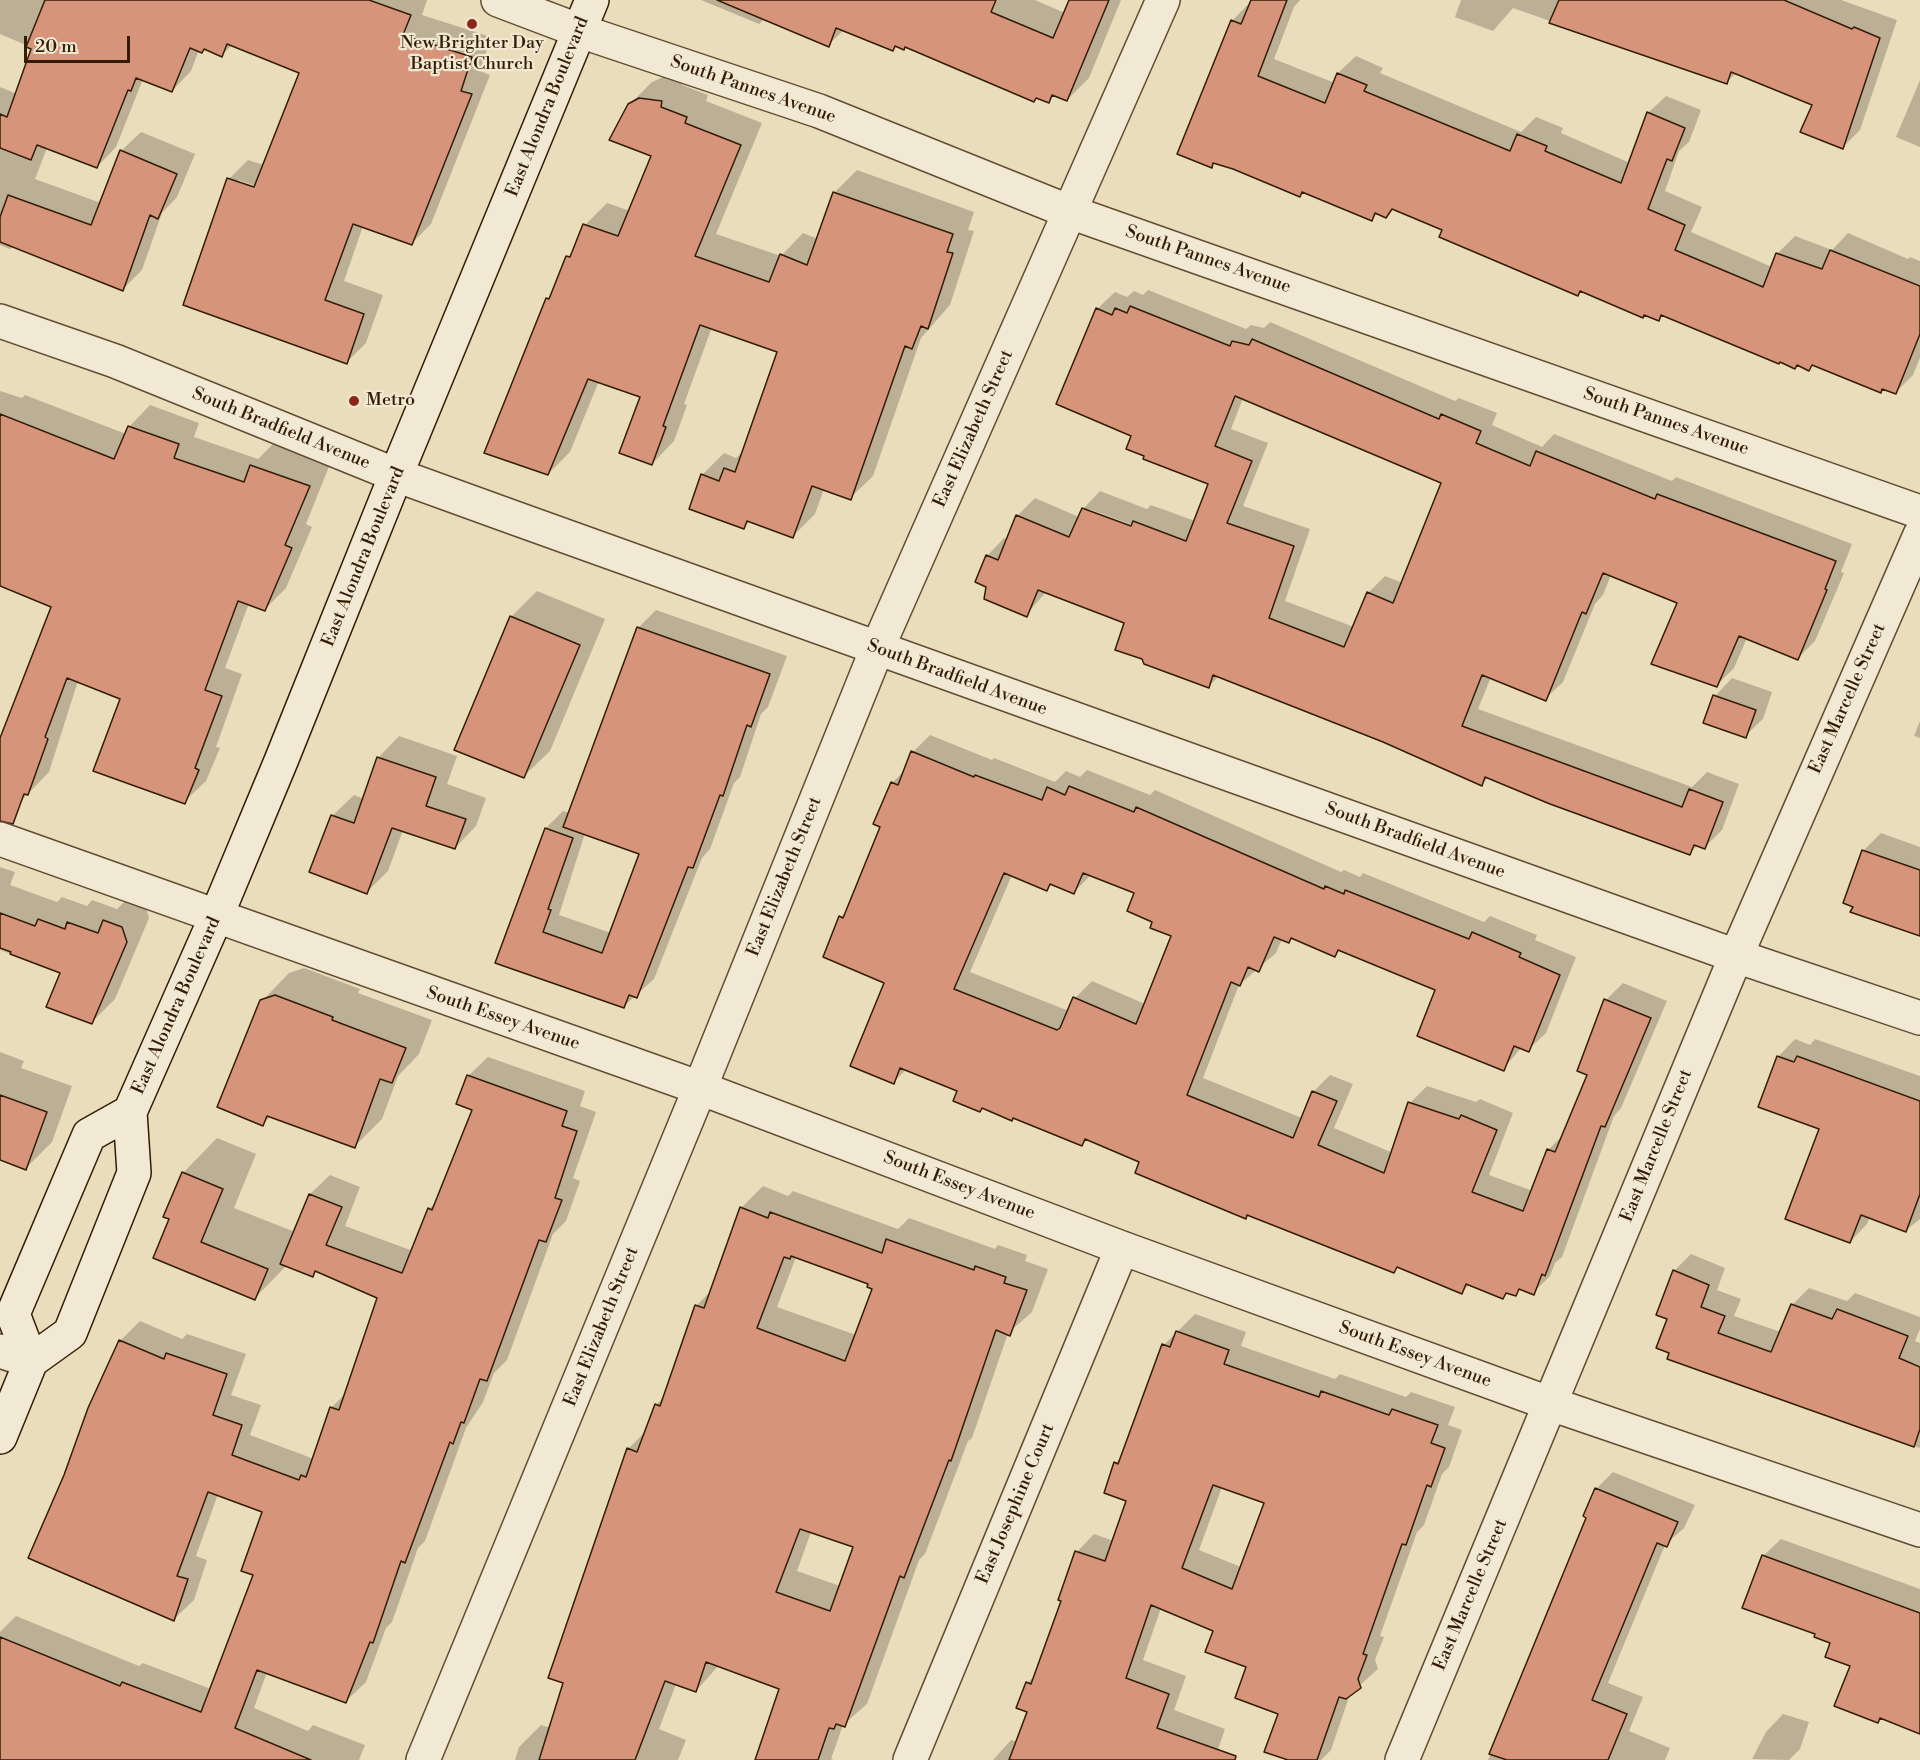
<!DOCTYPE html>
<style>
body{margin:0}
#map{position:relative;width:1920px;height:1760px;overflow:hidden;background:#eaddbb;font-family:"Libre Bodoni",serif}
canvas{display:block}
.scale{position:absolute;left:24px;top:36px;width:106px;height:27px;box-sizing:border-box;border:3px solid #341c05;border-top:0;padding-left:8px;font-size:18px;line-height:21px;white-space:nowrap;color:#341c05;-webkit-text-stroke:4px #f1e9d3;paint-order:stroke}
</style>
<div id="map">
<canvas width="1920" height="1760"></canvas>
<div class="scale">20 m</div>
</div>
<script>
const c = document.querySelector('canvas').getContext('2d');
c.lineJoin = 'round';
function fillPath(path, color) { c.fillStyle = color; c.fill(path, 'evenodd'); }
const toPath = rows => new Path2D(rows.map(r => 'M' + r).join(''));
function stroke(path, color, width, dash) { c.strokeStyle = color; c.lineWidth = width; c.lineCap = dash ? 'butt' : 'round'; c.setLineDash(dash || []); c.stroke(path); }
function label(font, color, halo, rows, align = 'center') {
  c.font = font + ' "Libre Bodoni",serif'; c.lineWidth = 4.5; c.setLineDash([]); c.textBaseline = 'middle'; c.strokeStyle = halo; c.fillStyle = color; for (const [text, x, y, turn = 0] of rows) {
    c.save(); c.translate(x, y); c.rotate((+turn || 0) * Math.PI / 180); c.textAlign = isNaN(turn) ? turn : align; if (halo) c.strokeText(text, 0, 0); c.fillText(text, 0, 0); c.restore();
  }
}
fillPath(toPath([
 [0,0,427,0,422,15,491,37,480,71,490,75,431,224,412,243,363,226,344,281,383,295,366,343,347,362,229,179,248,160,264,165,301,72,232,45,222,55,205,48,199,50,191,71,172,91,143,79,116,147,97,167,47,148,35,179,101,203,121,151,141,132,195,154,177,197,162,213,142,270,123,289,14,246,10,249,0,245,0,87,17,94,33,48,0,34],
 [238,180,262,188,261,191,238,183],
 [701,0,1035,0,1065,13,1071,0,1121,0,1089,78,1067,100,1055,95,1048,101,906,46,897,45,893,49,844,30,828,45,764,19,759,24],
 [1252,0,1300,0,1294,7,1274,59,1335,83,1338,73,1356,56,1383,68,1380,73,1521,132,1536,117,1563,128,1561,133,1630,163,1648,113,1666,96,1701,110,1689,142,1679,151,1665,191,1702,207,1691,232,1772,267,1777,254,1795,236,1832,250,1848,233,1908,259,1910,257,1920,261,1920,358,1913,375,1895,393,1883,388,1881,391,1814,364,1809,369,1663,315,1658,319,1646,314,1643,317,1581,290,1577,294,1444,229,1394,208,1386,216,1378,213,1372,219,1304,191,1300,195,1216,162,1211,166,1232,21],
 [1461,0,1841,0,1897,20,1860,130,1842,148,1814,104,1737,72,1726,83,1513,8,1493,31,1455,17],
 [663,77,683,80,682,85,708,95,706,101,762,123,716,234,781,256,803,233,818,239,835,192,857,170,974,212,968,230,974,231,950,305,921,338,873,476,850,498,824,489,815,514,793,536,750,521,744,527,702,475,724,453,736,458,745,449,779,351,712,327,684,404,687,405,674,441,652,464,642,397,599,381,570,452,548,474,548,299,585,225,607,203,630,211,653,155,629,105,652,82],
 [1920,80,1920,147,1896,137],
 [1148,290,1246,329,1251,325,1264,328,1270,322,1455,401,1459,398,1497,413,1492,425,1542,447,1554,434,1672,481,1676,477,1852,544,1841,572,1844,573,1815,641,1797,659,1747,638,1734,668,1717,685,1679,602,1611,575,1603,595,1595,604,1563,682,1545,699,1491,677,1478,709,1692,787,1707,772,1739,784,1722,830,1705,847,1698,845,1689,853,1489,777,1482,784,1384,741,1219,676,1209,686,1126,622,1046,592,1026,615,988,586,987,556,1004,538,1008,540,1018,515,1035,498,1079,517,1083,509,1100,491,1147,509,1151,505,1195,521,1210,483,1146,455,1133,435,1097,309,1115,292,1127,297,1134,291,1143,295],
 [1243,398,1443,483,1403,583,1385,576,1368,593,1354,627,1285,601,1310,529,1243,506,1268,443,1231,429],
 [1089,509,1138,527,1137,530,1089,512],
 [0,391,22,398,25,395,126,434,129,427,150,405,199,423,194,437,258,459,273,444,330,464,306,524,312,527,286,588,265,609,249,603,225,668,242,674,216,747,220,748,206,781,184,802,122,698,78,681,49,772,20,802,0,795,0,745,53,606,0,584],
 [537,591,605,619,550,751,523,777,511,617],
 [656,610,787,656,768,707,761,714,740,777,734,783,710,849,702,858,654,979,623,1007,497,962,546,828,563,811,570,813,638,628],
 [585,833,641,853,611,933,559,915],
 [1732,678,1772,692,1763,719,1745,736,1715,696],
 [1920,721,1920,738,1914,736],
 [930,735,992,760,994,758,1055,782,1066,771,1080,777,1087,770,1150,795,1155,790,1341,872,1344,870,1360,877,1363,873,1484,922,1490,916,1537,935,1535,940,1576,957,1546,1033,1528,1050,1522,1047,1503,1069,1437,989,1340,950,1335,955,1292,937,1289,941,1282,939,1276,953,1239,985,1203,1078,1302,1118,1313,1092,1330,1075,1353,1084,1334,1128,1393,1153,1410,1103,1427,1086,1476,1102,1480,1099,1513,1113,1489,1175,1533,1191,1548,1150,1564,1134,1589,1075,1579,1070,1606,1000,1623,983,1667,1001,1621,1108,1614,1116,1562,1257,1555,1263,1550,1276,1533,1293,1521,1288,1515,1294,1508,1292,1503,1297,1470,1284,1462,1292,1399,1266,1394,1271,1249,1214,1245,1217,1141,1161,1088,1138,1082,1145,1014,1117,983,1107,980,1110,959,1091,907,1069,893,1082,886,982,841,917,849,909,882,826,892,783,905,770,913,752],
 [1012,875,1047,889,1053,883,1074,892,1091,875,1136,893,1154,921,1173,935,1145,1004,1092,981,1075,998,1069,1011,970,972],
 [399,736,457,756,447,784,486,798,476,826,455,848,403,830,388,871,367,892,332,816,354,795,364,799,378,758],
 [1881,833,1920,847,1920,936,1863,851],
 [0,867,15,872,10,885,57,902,62,897,87,906,92,900,117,909,128,898,145,904,149,918,115,999,92,1022,62,972,0,950],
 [304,968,360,989,358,993,432,1020,419,1054,398,1076,382,1119,355,1146,271,1116,263,1124,262,1001,289,973],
 [1795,1039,1810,1045,1815,1039,1920,1076,1920,1219,1905,1231,1870,1217,1867,1224,1850,1242,1821,1128,1778,1057],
 [0,1052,24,1061,21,1068,72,1086,52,1142,26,1168,0,1159],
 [488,1057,585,1091,580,1106,596,1112,573,1178,580,1181,566,1221,553,1234,507,1360,494,1373,483,1402,466,1428,425,1541,418,1548,392,1622,386,1628,366,1682,346,1701,267,1672,254,1708,308,1731,313,1725,365,1745,359,1760,0,1760,0,1632,16,1616,139,1666,143,1663,211,1689,255,1574,264,1511,218,1494,196,1556,207,1560,194,1600,174,1619,120,1341,140,1321,182,1339,187,1334,246,1354,231,1395,261,1405,250,1435,314,1459,331,1408,347,1392,379,1297,318,1270,312,1276,287,1265,255,1298,171,1218,183,1173,217,1138,256,1154,234,1208,295,1232,310,1194,330,1175,360,1187,345,1226,413,1251,429,1209,438,1200,474,1109,468,1076],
 [763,1186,788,1196,793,1191,898,1229,909,1218,995,1249,998,1245,1027,1255,1025,1261,1048,1269,1032,1312,1008,1333,972,1438,968,1441,925,1554,919,1560,867,1704,843,1725,831,1759,834,1760,756,1760,780,1688,719,1665,696,1691,676,1684,659,1729,686,1740,678,1760,515,1760,519,1747,541,1725,551,1728,628,1449,646,1431,656,1405,666,1395,696,1306,712,1290,741,1208],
 [796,1257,870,1283,874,1288,856,1335,777,1307],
 [811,1532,855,1547,840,1586,797,1571],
 [1691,1254,1725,1268,1717,1290,1741,1299,1734,1316,1781,1332,1792,1305,1809,1288,1847,1301,1855,1293,1920,1317,1920,1329,1915,1341,1920,1343,1920,1448,1669,1358,1669,1318,1674,1271],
 [1195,1314,1246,1332,1241,1346,1335,1379,1340,1374,1406,1397,1411,1392,1455,1407,1448,1425,1462,1430,1449,1467,1442,1474,1424,1525,1417,1532,1380,1636,1384,1637,1375,1660,1378,1669,1350,1694,1331,1750,1321,1760,1292,1760,1280,1713,1248,1666,1215,1631,1161,1608,1143,1660,1186,1676,1174,1710,1225,1729,1215,1758,1220,1760,993,1760,1011,1740,1018,1742,1029,1711,1027,1683,1037,1674,1077,1552,1094,1534,1114,1541,1128,1500,1115,1463,1122,1457,1164,1345],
 [1222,1487,1266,1502,1241,1567,1199,1550],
 [1613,1472,1695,1505,1684,1528,1665,1545,1608,1683,1643,1697,1629,1731,1670,1748,1665,1760,1488,1760,1588,1517,1596,1489],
 [1781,1539,1920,1589,1920,1732,1882,1717,1878,1721,1852,1665,1832,1642,1817,1633,1763,1556],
 [1783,1714,1809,1722,1800,1749,1789,1760,1752,1759,1766,1732]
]), '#0003');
const building = toPath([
 [45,0,369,0,411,15,403,35,472,57,461,91,472,94,412,245,353,224,325,300,364,314,347,364,183,305,227,178,254,187,299,73,227,44,222,57,204,49,202,53,190,48,172,92,136,78,131,91,128,90,97,168,37,145,31,160,0,148,0,114,7,117,31,49,26,47,45,0],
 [717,0,996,0,991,12,1053,38,1069,0,1109,0,1067,101,1052,95,1049,103,1036,98,1034,102,905,47,904,50,895,46,893,51,836,28,829,47,717,0],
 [1251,0,1287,0,1258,76,1325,103,1337,73,1367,85,1364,91,1510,151,1517,134,1547,146,1545,151,1621,183,1647,112,1685,128,1672,161,1667,159,1648,209,1685,225,1675,250,1763,287,1776,253,1822,269,1830,250,1920,286,1920,334,1896,394,1882,389,1881,393,1812,365,1809,371,1797,365,1795,369,1780,362,1779,364,1661,315,1659,321,1644,315,1643,318,1580,291,1578,296,1439,237,1442,230,1392,209,1386,218,1375,213,1372,221,1302,192,1300,197,1233,169,1213,163,1212,168,1177,154,1231,20,1241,24,1251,0],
 [1559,0,1784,0,1852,29,1854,27,1880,38,1843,149,1800,132,1812,105,1731,72,1727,84,1549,23,1559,0],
 [639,98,662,101,661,107,687,117,685,123,741,145,695,256,769,282,780,254,807,265,833,192,953,234,947,252,953,253,928,329,921,326,912,349,905,346,851,500,812,486,793,538,747,521,744,529,689,509,701,474,719,481,724,468,735,472,777,352,700,325,663,426,666,427,652,465,619,453,640,397,588,379,548,475,484,453,546,298,549,299,566,256,570,257,583,224,618,236,651,156,609,140,628,104,639,98],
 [120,150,177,174,158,219,150,215,123,291,0,242,0,217,8,195,91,225,120,150],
 [1130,306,1230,346,1232,341,1249,345,1252,339,1439,419,1441,414,1481,431,1476,443,1530,466,1536,451,1655,499,1657,494,1836,561,1825,589,1827,590,1798,660,1739,636,1717,687,1651,664,1677,603,1603,573,1586,614,1582,612,1546,701,1482,675,1462,726,1682,807,1689,789,1723,802,1705,849,1694,845,1690,855,1550,804,1485,777,1482,786,1383,742,1213,675,1209,688,1144,664,1142,659,1115,650,1124,623,1038,590,1027,617,984,599,986,587,975,582,986,555,998,560,1016,515,1069,537,1082,508,1131,526,1133,521,1186,541,1208,484,1143,459,1144,456,1126,449,1131,436,1056,404,1096,308,1112,315,1115,308,1127,313,1130,306],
 [1235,396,1441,483,1393,603,1367,592,1344,647,1269,618,1294,546,1227,523,1252,461,1215,446,1235,396],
 [0,414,114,459,128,426,179,444,174,458,244,482,250,465,310,486,285,545,292,548,265,611,238,601,205,690,222,696,195,768,199,770,185,804,93,771,120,699,67,678,45,737,48,739,28,795,24,794,13,824,0,821,0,738,51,607,0,586,0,414],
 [510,616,580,645,524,778,454,750,510,616],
 [637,627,770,674,751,727,747,725,723,796,720,795,693,868,688,867,637,998,629,995,624,1008,495,963,545,828,573,838,548,909,551,910,543,932,602,953,639,854,563,827,637,627],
 [1713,695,1756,710,1746,738,1703,723,1713,695],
 [911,751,974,777,975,775,1042,800,1047,787,1065,795,1069,786,1134,812,1136,807,1324,889,1325,886,1344,894,1345,890,1469,939,1472,932,1521,953,1519,957,1560,975,1529,1052,1514,1046,1504,1071,1417,1036,1435,990,1338,950,1335,957,1291,938,1289,943,1274,937,1259,972,1248,967,1240,986,1231,982,1187,1095,1293,1138,1312,1091,1337,1101,1318,1145,1384,1173,1408,1102,1459,1119,1461,1115,1497,1130,1472,1192,1523,1211,1547,1149,1555,1152,1587,1075,1577,1071,1604,999,1651,1018,1605,1127,1601,1126,1545,1276,1542,1274,1534,1295,1519,1289,1516,1296,1506,1293,1503,1299,1466,1284,1462,1294,1397,1267,1394,1273,1247,1215,1246,1219,1135,1173,1139,1162,1085,1139,1082,1146,1013,1118,1012,1121,982,1108,980,1112,953,1101,957,1091,900,1068,894,1084,850,1066,884,983,823,957,839,916,843,918,880,827,873,824,891,782,898,785,911,751],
 [1004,873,1047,891,1050,884,1074,894,1083,873,1134,893,1127,911,1152,922,1150,928,1171,936,1136,1024,1073,997,1060,1028,1057,1030,954,989,1004,873],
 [377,757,436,777,426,806,466,819,455,849,392,828,367,894,309,872,331,815,354,823,377,757],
 [1862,850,1920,870,1920,936,1850,912,1853,907,1843,903,1862,850],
 [0,913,35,926,38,919,65,929,67,922,98,933,103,920,122,927,127,942,92,1024,46,1007,60,973,10,954,11,952,0,948,0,913],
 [275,995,333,1017,332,1020,406,1048,392,1083,380,1079,355,1148,267,1116,263,1126,217,1107,260,1000,275,995],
 [1777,1056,1794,1062,1797,1056,1920,1101,1920,1194,1906,1232,1861,1215,1850,1243,1785,1219,1819,1129,1758,1107,1777,1056],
 [467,1075,567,1111,562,1126,577,1131,555,1198,562,1200,546,1242,539,1240,487,1381,480,1379,464,1423,461,1422,453,1444,450,1442,405,1563,401,1561,373,1643,370,1642,346,1703,257,1670,235,1728,311,1760,0,1760,0,1637,120,1686,122,1682,201,1712,253,1575,241,1571,262,1512,208,1492,177,1576,188,1579,174,1621,28,1558,64,1475,88,1408,119,1340,164,1359,166,1353,227,1374,213,1415,242,1425,232,1455,299,1480,301,1475,306,1477,330,1407,339,1410,377,1298,315,1271,313,1277,280,1264,309,1194,342,1207,326,1245,402,1273,428,1208,432,1210,472,1110,456,1104,467,1075],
 [0,1095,47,1112,26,1170,0,1160,0,1095],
 [182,1172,223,1189,201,1242,268,1269,255,1300,153,1258,169,1219,163,1217,182,1172],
 [740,1207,768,1218,770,1212,882,1253,886,1239,974,1270,975,1266,1006,1277,1004,1283,1027,1290,1010,1336,996,1330,951,1461,949,1460,904,1578,900,1576,845,1727,836,1724,834,1729,829,1728,818,1760,755,1760,779,1689,706,1662,696,1692,665,1681,635,1760,539,1760,563,1683,548,1678,627,1448,637,1452,655,1404,660,1406,695,1305,704,1308,740,1207],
 [791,1256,868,1284,867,1287,872,1289,845,1361,757,1328,784,1257,790,1259,791,1256],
 [800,1529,853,1547,830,1611,776,1592,800,1529],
 [1673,1270,1709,1285,1701,1307,1725,1316,1718,1333,1771,1352,1791,1304,1832,1319,1837,1309,1908,1336,1899,1358,1920,1367,1920,1429,1914,1447,1667,1359,1669,1353,1656,1348,1667,1319,1656,1315,1673,1270],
 [1176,1331,1229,1350,1224,1364,1319,1397,1321,1391,1389,1415,1392,1409,1438,1425,1431,1443,1445,1448,1431,1487,1427,1485,1406,1545,1402,1544,1363,1654,1367,1655,1358,1679,1361,1688,1346,1699,1339,1697,1317,1760,1288,1760,1264,1752,1278,1714,1235,1698,1246,1667,1205,1652,1213,1631,1151,1605,1126,1678,1169,1694,1157,1728,1236,1756,1235,1760,1009,1760,1027,1712,1016,1708,1026,1682,1031,1684,1061,1601,1058,1600,1075,1551,1105,1561,1126,1501,1104,1493,1114,1462,1118,1464,1162,1344,1170,1347,1176,1331],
 [1213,1485,1264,1503,1232,1589,1182,1568,1213,1485],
 [1595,1488,1678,1522,1667,1547,1657,1543,1592,1700,1627,1714,1608,1760,1507,1760,1489,1754,1586,1518,1583,1516,1595,1488],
 [1762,1555,1920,1613,1920,1734,1880,1718,1878,1723,1834,1706,1850,1666,1825,1657,1830,1643,1814,1637,1815,1634,1742,1608,1762,1555]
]);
fillPath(building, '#d6957b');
stroke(building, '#341c05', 1.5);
const street = toPath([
 [498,0,580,31,819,111,1070,212,1920,512],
 [0,321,115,361,396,475,512,517,1736,956,1920,1018],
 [0,839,700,1088,1122,1248,1551,1404,1920,1530],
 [0,1351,31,1361],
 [423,1760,700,1088,877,649,1163,0],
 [910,1760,1122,1248],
 [1402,1760,1736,956,1920,535]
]);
const secondary = toPath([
 [31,1361,13,1314,89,1135,130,1112],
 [0,1437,31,1361,70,1333,134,1173,130,1112,216,917,281,761,396,475,592,0]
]);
stroke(street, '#624c32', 36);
stroke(secondary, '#341c05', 36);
stroke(street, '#f1e9d3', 33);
stroke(secondary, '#f1e9d3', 33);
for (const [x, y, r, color] of [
 [472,24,6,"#8f2418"],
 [354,401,6,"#8f2418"]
]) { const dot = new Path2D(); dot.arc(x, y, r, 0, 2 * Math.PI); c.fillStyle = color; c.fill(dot); stroke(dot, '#f1e9d3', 2); }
label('18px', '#341c05', '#f1e9d3', [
 ["New Brighter Day",472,44],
 ["Baptist Church",472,65],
 ["Metro",366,401,"left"]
]);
label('18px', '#341c05', '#f1e9d3', [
 ["South Pannes Avenue",753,90,19],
 ["East Alondra Boulevard",548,107,-68],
 ["South Pannes Avenue",1208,260,19],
 ["South Pannes Avenue",1666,422,19],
 ["South Bradfield Avenue",281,429,22],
 ["East Elizabeth Street",974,429,-66],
 ["East Alondra Boulevard",364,557,-68],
 ["South Bradfield Avenue",957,678,20],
 ["East Marcelle Street",1848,699,-66],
 ["South Bradfield Avenue",1415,841,20],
 ["East Elizabeth Street",785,877,-68],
 ["East Alondra Boulevard",177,1006,-66],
 ["South Essey Avenue",503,1019,19],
 ["East Marcelle Street",1657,1146,-68],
 ["South Essey Avenue",959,1186,21],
 ["East Elizabeth Street",602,1327,-68],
 ["South Essey Avenue",1415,1355,20],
 ["East Josephine Court",1016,1504,-67],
 ["East Marcelle Street",1471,1595,-67]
]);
</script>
